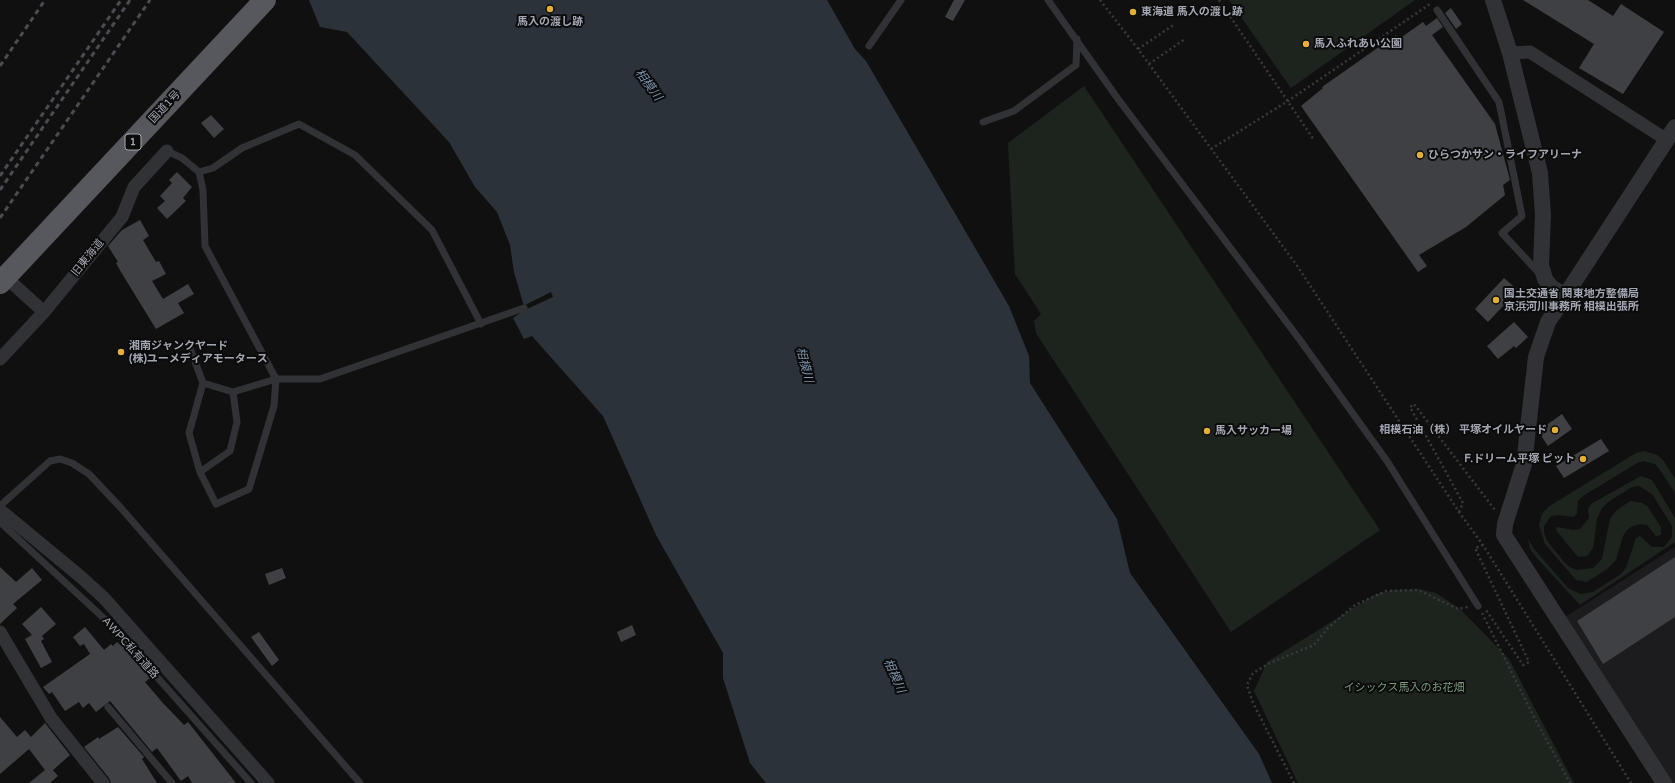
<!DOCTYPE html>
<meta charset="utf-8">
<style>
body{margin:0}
canvas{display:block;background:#101011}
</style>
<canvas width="1675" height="783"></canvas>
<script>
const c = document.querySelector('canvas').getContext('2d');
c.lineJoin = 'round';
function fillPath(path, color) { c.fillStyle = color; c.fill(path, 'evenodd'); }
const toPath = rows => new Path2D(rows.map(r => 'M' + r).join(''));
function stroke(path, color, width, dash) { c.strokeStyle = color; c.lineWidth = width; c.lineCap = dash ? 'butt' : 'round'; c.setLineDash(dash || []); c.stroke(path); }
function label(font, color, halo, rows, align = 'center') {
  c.font = font + ' "Varela Round","Noto Sans JP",sans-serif'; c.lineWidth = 4; c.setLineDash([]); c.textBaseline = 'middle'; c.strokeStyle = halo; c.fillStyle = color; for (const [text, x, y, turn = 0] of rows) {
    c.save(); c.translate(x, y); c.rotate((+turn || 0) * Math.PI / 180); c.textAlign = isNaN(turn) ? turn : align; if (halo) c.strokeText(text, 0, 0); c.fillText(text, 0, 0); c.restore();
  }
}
fillPath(toPath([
 [1675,547,1675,783,1672,783,1565,617]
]), '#1c1c1e');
fillPath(toPath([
 [1229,0,1415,0,1291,88],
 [1084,86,1380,530,1231,632,1036,333,1034,321,1041,314,1015,274,1008,143],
 [1644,451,1657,455,1663,460,1675,479,1675,493,1660,470,1655,464,1643,461,1637,463,1583,496,1578,501,1577,513,1574,517,1558,515,1551,516,1544,526,1544,533,1547,541,1564,562,1571,568,1578,570,1593,568,1602,559,1610,519,1616,511,1630,501,1642,503,1647,506,1661,527,1661,535,1656,536,1647,525,1640,524,1633,526,1627,530,1623,536,1616,560,1607,569,1587,582,1576,580,1545,544,1539,525,1542,514,1548,507,1636,453],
 [1641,476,1652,480,1675,518,1675,542,1580,605,1536,557,1530,549,1528,539,1534,549,1569,589,1581,594,1593,592,1621,574,1626,568,1636,538,1640,536,1652,547,1664,547,1672,537,1672,526,1652,494,1639,486,1632,487,1608,502,1602,508,1597,519,1593,548,1587,556,1578,557,1556,530,1557,527,1573,530,1580,529,1589,518,1588,509,1591,504],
 [1419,589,1436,593,1460,609,1509,659,1574,783,1298,783,1254,691,1267,662,1376,594,1393,590]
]), '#1d241e');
fillPath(toPath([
 [309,0,827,0,855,49,866,61,1009,306,1029,356,1030,383,1117,519,1130,573,1259,754,1272,783,766,783,750,763,723,678,723,653,656,535,603,416,532,336,524,339,513,318,525,310,514,272,510,245,497,212,475,187,449,142,347,32,320,27]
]), '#2b3239');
fillPath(toPath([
 [551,292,553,297,525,310,523,306]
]), '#101011');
fillPath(toPath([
 [954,0,965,0,953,21,945,17],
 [1523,0,1588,0,1613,16,1621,4,1664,32,1623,94,1579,68,1594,44],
 [1451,8,1462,24,1456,29,1445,13],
 [1437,18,1443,27,1432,35,1495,124,1510,180,1503,185,1505,195,1466,227,1419,255,1427,266,1418,272,1301,106,1323,88,1322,87,1396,35,1399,39,1423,22,1426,26],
 [211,115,224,129,214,138,201,123],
 [177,172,192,187,183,198,186,201,167,219,157,208,165,201,160,196,172,183,169,180],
 [140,220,149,236,143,240,156,262,159,261,166,274,152,281,163,299,188,284,194,294,178,303,184,313,156,329,121,272,116,263,118,262,108,246,122,230],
 [1504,278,1518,290,1488,322,1475,309],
 [1514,322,1528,337,1516,348,1514,346,1498,359,1487,346],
 [1562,414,1572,429,1548,446,1538,431],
 [1601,439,1609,451,1564,478,1556,466],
 [1675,557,1675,617,1603,664,1577,621],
 [0,567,16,582,32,568,42,580,13,604,17,608,0,624],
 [282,568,286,578,269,585,265,574],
 [41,607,56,624,42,636,44,639,41,641,52,662,41,668,25,639,32,635,22,624],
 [632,625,636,635,621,642,617,632],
 [85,627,104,650,111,644,113,646,117,642,124,648,150,678,145,682,162,702,184,725,188,722,236,783,192,783,188,776,181,781,157,748,152,752,110,701,96,712,89,703,83,708,79,702,65,711,52,692,49,694,43,687,90,654,84,644,80,646,73,637],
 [259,632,279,660,272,666,251,637],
 [0,717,17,737,25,730,31,737,45,723,70,755,53,770,58,776,50,783,29,783,45,770,29,749,0,774],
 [118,727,144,757,142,759,157,783,111,783,109,778,84,747,98,737,99,739]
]), '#3f4044');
stroke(toPath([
 [1100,0,1138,49,1298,267,1459,512,1483,545,1631,783],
 [1219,0,1314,140],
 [1138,49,1175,24],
 [1149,64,1185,39],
 [1211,149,1288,101,1430,4],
 [1459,512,1463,503,1410,407,1414,404,1495,510],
 [1483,545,1475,548,1529,662,1523,665,1486,610],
 [1482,613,1535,719,1570,783],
 [1294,783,1253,703,1247,685,1253,673,1270,663,1314,645,1328,628,1355,605,1386,591,1418,590,1458,609,1468,607]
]), '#37393d', 2.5, [2, 3]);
stroke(toPath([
 [1048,0,1118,99,1300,340,1387,461,1478,606],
 [1437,10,1499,102,1522,216,1502,233,1539,273],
 [869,46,901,0],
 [983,122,1014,111,1076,65,1077,39],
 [167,151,182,158,199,172,203,190,205,246,276,379,320,379,524,308],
 [199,172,213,168,242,148,299,124,355,155,432,230,481,324],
 [188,343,203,383,189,433,200,472,216,504,249,489,274,406,276,379,233,392,203,383],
 [200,472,230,451,237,422,233,392],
 [0,506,50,461,60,459,72,463,89,474,121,508,360,783],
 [0,522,110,624,251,783],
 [108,707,172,783]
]), '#313236', 7);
stroke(toPath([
 [1510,53,1530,52,1667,140],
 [1,273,44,312],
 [0,359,44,312,122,217,134,187,167,151],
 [0,510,81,577,104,598,268,783],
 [0,632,51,718,103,783]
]), '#313236', 13);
stroke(toPath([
 [1493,0,1510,53,1540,173,1543,215,1541,265,1545,279,1551,287,1565,296],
 [1664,783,1504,535,1505,524,1524,464,1536,357,1548,322,1675,127]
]), '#313236', 16);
stroke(toPath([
 [0,66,45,0],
 [0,176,121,0],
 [0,190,130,0],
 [0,218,150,0]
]), '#4a4c51', 3, [5, 4]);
stroke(toPath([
 [0,283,265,0]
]), '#56585e', 22);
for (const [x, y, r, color] of [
 [550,9,4,"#e3af36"],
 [1133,12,4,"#e3af36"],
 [1306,44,4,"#e3af36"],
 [1420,155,4,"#e3af36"],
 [1496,300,4,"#e3af36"],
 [121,352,4,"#e3af36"],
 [1555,430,4,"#e3af36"],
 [1207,431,4,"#e3af36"],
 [1583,459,4,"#e3af36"]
]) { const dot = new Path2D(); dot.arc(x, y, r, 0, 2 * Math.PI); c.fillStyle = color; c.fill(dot); stroke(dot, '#0b0b0c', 1.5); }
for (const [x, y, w] of [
 [133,142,16]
]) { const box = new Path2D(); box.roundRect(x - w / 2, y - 8, w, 16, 3); c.fillStyle = '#0b0b0c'; c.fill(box); stroke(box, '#a2a6b1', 1); }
label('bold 10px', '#a2a6b1', null, [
 ["1",133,142]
]);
label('bold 11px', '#a2a6b1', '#0b0b0c', [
 ["東海道 馬入の渡し跡",1141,12],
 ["馬入の渡し跡",550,22,"center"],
 ["馬入ふれあい公園",1314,44],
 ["ひらつかサン・ライフアリーナ",1428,155],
 ["国土交通省 関東地方整備局",1504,294],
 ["京浜河川事務所 相模出張所",1504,307],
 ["湘南ジャンクヤード",129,346],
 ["(株)ユーメディアモータース",129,359],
 ["相模石油（株） 平塚オイルヤード",1547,430,"right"],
 ["馬入サッカー場",1215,431],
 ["F.ドリーム平塚 ピット",1575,459,"right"]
], 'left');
label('11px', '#a2a6b1', '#0b0b0c', [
 ["国道1号",165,107,-47],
 ["旧東海道",88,258,-51],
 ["AWPC私有道路",130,648,48]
]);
label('11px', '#7a9b7d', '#0b0b0c', [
 ["イシックス馬入のお花畑",1404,688]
]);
label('italic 12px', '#7b93aa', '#0b0b0c', [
 ["相模川",648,85,53],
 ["相模川",804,365,76],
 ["相模川",894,676,66]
]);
</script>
